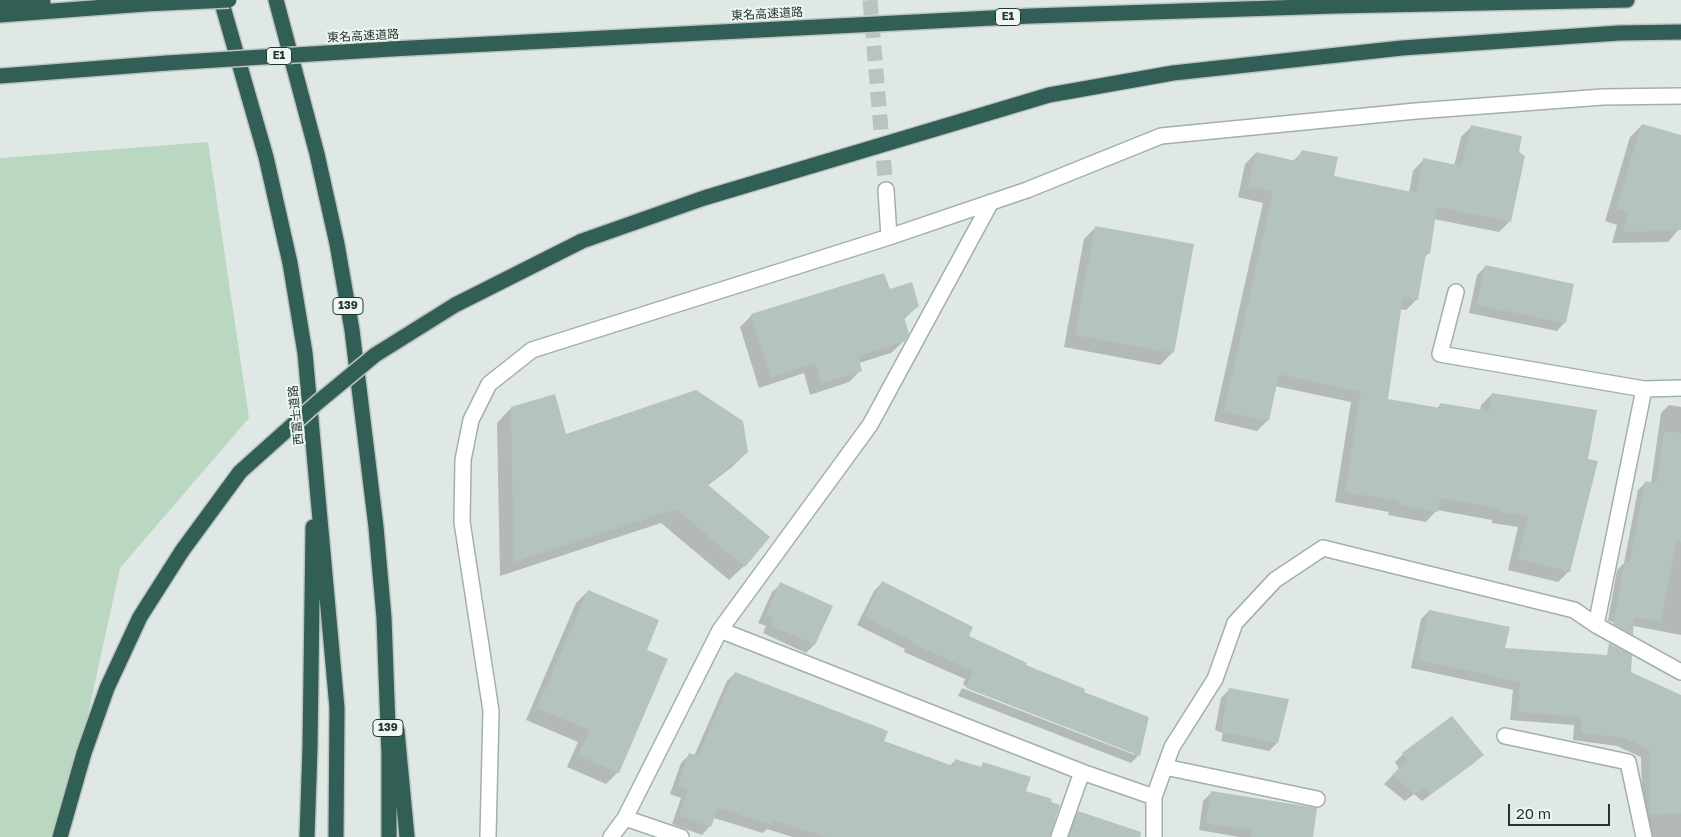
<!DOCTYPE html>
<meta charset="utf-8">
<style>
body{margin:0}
#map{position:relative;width:1681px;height:837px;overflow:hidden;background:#dfe8e4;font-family:"Golos Text",sans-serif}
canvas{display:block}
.scale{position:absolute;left:1508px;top:804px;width:102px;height:22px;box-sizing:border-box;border:2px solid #223631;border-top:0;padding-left:6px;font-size:15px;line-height:18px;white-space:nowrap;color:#223631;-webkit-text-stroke:4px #eff6f2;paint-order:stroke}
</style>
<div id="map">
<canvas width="1681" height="837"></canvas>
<div class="scale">20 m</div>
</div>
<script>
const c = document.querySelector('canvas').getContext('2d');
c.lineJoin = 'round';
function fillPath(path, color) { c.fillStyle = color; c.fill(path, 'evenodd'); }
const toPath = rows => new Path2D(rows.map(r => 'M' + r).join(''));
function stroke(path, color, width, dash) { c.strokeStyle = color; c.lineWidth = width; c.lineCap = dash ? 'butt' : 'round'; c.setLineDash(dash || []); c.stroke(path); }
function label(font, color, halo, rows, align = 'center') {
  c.font = font + ' "Golos Text","Noto Sans JP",sans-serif'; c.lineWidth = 4; c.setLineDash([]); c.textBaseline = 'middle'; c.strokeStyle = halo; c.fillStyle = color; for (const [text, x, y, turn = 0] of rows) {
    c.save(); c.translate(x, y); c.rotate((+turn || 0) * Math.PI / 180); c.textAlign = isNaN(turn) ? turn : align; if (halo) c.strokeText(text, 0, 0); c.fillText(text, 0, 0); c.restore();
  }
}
fillPath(toPath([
 [208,142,249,418,120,568,68,806,56,837,0,837,0,158]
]), '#bad7c2');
fillPath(toPath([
 [1642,125,1681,137,1681,227,1668,242,1612,243,1617,225,1605,221,1630,137],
 [1471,127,1510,221,1499,232,1434,219,1428,254,1424,258,1417,299,1406,310,1400,309,1387,400,1436,409,1441,404,1480,411,1481,405,1492,394,1569,571,1558,582,1508,570,1518,527,1492,523,1492,520,1437,510,1426,522,1388,515,1389,512,1335,502,1351,402,1275,386,1268,420,1257,431,1214,421,1263,203,1238,197,1245,164,1256,153,1293,161,1303,151,1332,177,1409,193,1413,171,1423,160,1454,166,1461,137],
 [1096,227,1172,353,1160,365,1064,347,1084,239],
 [1485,267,1565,322,1557,331,1469,313,1477,275],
 [889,291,918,306,903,320,904,341,891,353,859,363,861,370,849,382,810,395,804,373,759,388,740,327,752,315],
 [1669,405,1681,407,1681,635,1608,621,1617,570,1624,563,1638,490,1646,482,1651,483,1661,413],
 [511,408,565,436,747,452,732,467,707,486,744,566,729,580,661,523,500,576,497,423],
 [882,583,967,636,1025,666,1082,693,1139,755,1131,763,958,696,962,688,1135,755,1135,752,963,685,965,679,904,652,905,649,857,625,874,591],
 [781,584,832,607,814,645,806,653,763,633,766,626,758,623,772,592],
 [588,591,645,651,618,772,606,784,567,767,578,742,526,720,576,603],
 [1429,611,1504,649,1681,697,1681,837,1644,837,1643,829,1641,757,1617,746,1573,740,1574,725,1510,720,1513,690,1411,668,1421,619],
 [735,673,882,742,949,766,956,760,979,768,984,764,1025,792,1049,837,793,837,767,829,763,833,714,818,710,826,702,835,672,824,681,798,670,794,681,763,690,754,694,756,727,681],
 [1229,690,1277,743,1269,751,1221,741,1223,733,1215,730,1221,698],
 [1403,754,1482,755,1474,763,1422,801,1414,794,1405,801,1384,784,1399,769,1395,762],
 [1212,792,1311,837,1239,837,1199,830,1203,801],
 [1079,812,1135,837,1064,837,1070,821]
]), '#0003');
fillPath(toPath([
 [1642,124,1681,135,1681,230,1623,232,1628,213,1616,209],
 [1471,125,1522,136,1519,152,1525,156,1511,222,1437,207,1430,254,1426,254,1418,300,1403,297,1388,399,1440,408,1440,403,1489,411,1492,393,1597,410,1588,459,1598,461,1570,572,1518,559,1528,516,1502,512,1502,509,1440,498,1438,512,1398,505,1399,501,1345,492,1361,392,1279,374,1269,421,1224,411,1273,192,1248,186,1256,152,1296,161,1302,150,1338,157,1334,176,1417,193,1423,158,1462,166],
 [1095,226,1194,244,1174,353,1075,335],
 [1485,265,1574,284,1566,323,1477,305],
 [884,273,890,289,912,282,919,306,904,317,909,334,905,341,858,356,862,371,822,383,815,362,771,377,751,314],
 [696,390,743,421,748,452,707,484,770,537,745,567,676,509,514,562,511,407,555,394,566,434],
 [1664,432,1681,433,1681,542,1676,541,1661,622,1634,617,1633,635,1613,624,1625,561,1630,562,1645,481,1657,483],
 [882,581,973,627,969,636,1027,663,1026,665,1085,689,1084,692,1149,717,1140,756,966,688,973,671,911,643,912,641,865,617],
 [780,582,833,606,815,645,770,625,773,618,766,615],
 [588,590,659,620,647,650,668,659,619,773,578,755,590,730,537,708],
 [1429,610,1510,627,1505,648,1607,655,1609,643,1632,655,1631,672,1681,695,1681,813,1650,814,1649,749,1625,738,1581,733,1582,717,1518,712,1520,682,1418,660],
 [735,672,888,731,884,741,953,766,955,759,981,767,983,762,1031,777,1026,791,1052,799,1051,802,1060,805,1050,837,826,837,774,820,772,825,718,808,711,827,679,816,688,790,678,786,689,753,698,756],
 [1229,688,1289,699,1278,743,1221,732],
 [1452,716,1484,755,1431,794,1423,787,1414,794,1392,775,1407,760,1402,753],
 [1211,791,1317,808,1313,837,1251,837,1252,830,1206,823],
 [1078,811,1141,832,1140,837,1069,837]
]), '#b5c3bd');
stroke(toPath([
 [870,0,886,190]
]), '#b9c4c0', 15, [15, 8]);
const minor = toPath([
 [886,190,889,237],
 [1456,292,1440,354,1644,389,1681,388],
 [1596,625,1644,389],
 [720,630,1082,772,1154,797],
 [1505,736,1628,762,1644,837],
 [1165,767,1317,799],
 [625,818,681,837],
 [488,837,491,711,462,522,463,460,471,420,489,384,532,350,889,237,1027,190,1161,136,1416,111,1603,97,1681,96],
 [611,837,625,818,720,630,870,425,991,202],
 [1059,837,1082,772],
 [1154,837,1154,797,1172,747,1215,679,1235,623,1275,580,1323,548,1574,610,1596,625,1681,672]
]);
const highway = toPath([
 [221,0,266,157,290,263,305,353,337,708,336,837],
 [276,0,317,154,337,244,352,330,376,527,384,618,389,755,389,837],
 [0,2,43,3],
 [0,15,145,4],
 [391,49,1031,16,1335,6,1627,0],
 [0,76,167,63],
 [455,305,582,241,704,198,1049,95,1173,73,1402,48,1619,33,1681,32],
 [397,731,407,837],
 [60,837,84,753,107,688,140,617,182,551],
 [307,837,310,748,313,527]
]);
stroke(minor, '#a3afab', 18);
stroke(highway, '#bdc3c1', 18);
stroke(minor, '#fff', 15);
stroke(highway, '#315f56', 15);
const highwayBridge = toPath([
 [145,4,229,0],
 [167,63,391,49],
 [182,551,240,472,317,403,375,355,455,305]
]);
stroke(highwayBridge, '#bdc3c1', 18, []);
stroke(highwayBridge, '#315f56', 15);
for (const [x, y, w] of [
 [1008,17,25],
 [279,56,25],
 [348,306,30],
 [388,728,30]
]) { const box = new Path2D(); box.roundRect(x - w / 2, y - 8.5, w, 17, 4); c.fillStyle = '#eff6f2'; c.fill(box); stroke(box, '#223631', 1); }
label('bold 11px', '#223631', null, [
 ["E1",1008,17],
 ["E1",279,56],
 ["139",348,306],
 ["139",388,728]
]);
label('12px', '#223631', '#eff6f2', [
 ["東名高速道路",767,14,-3],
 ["東名高速道路",363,36,-3],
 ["西富士道路",296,415,-96]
]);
</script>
